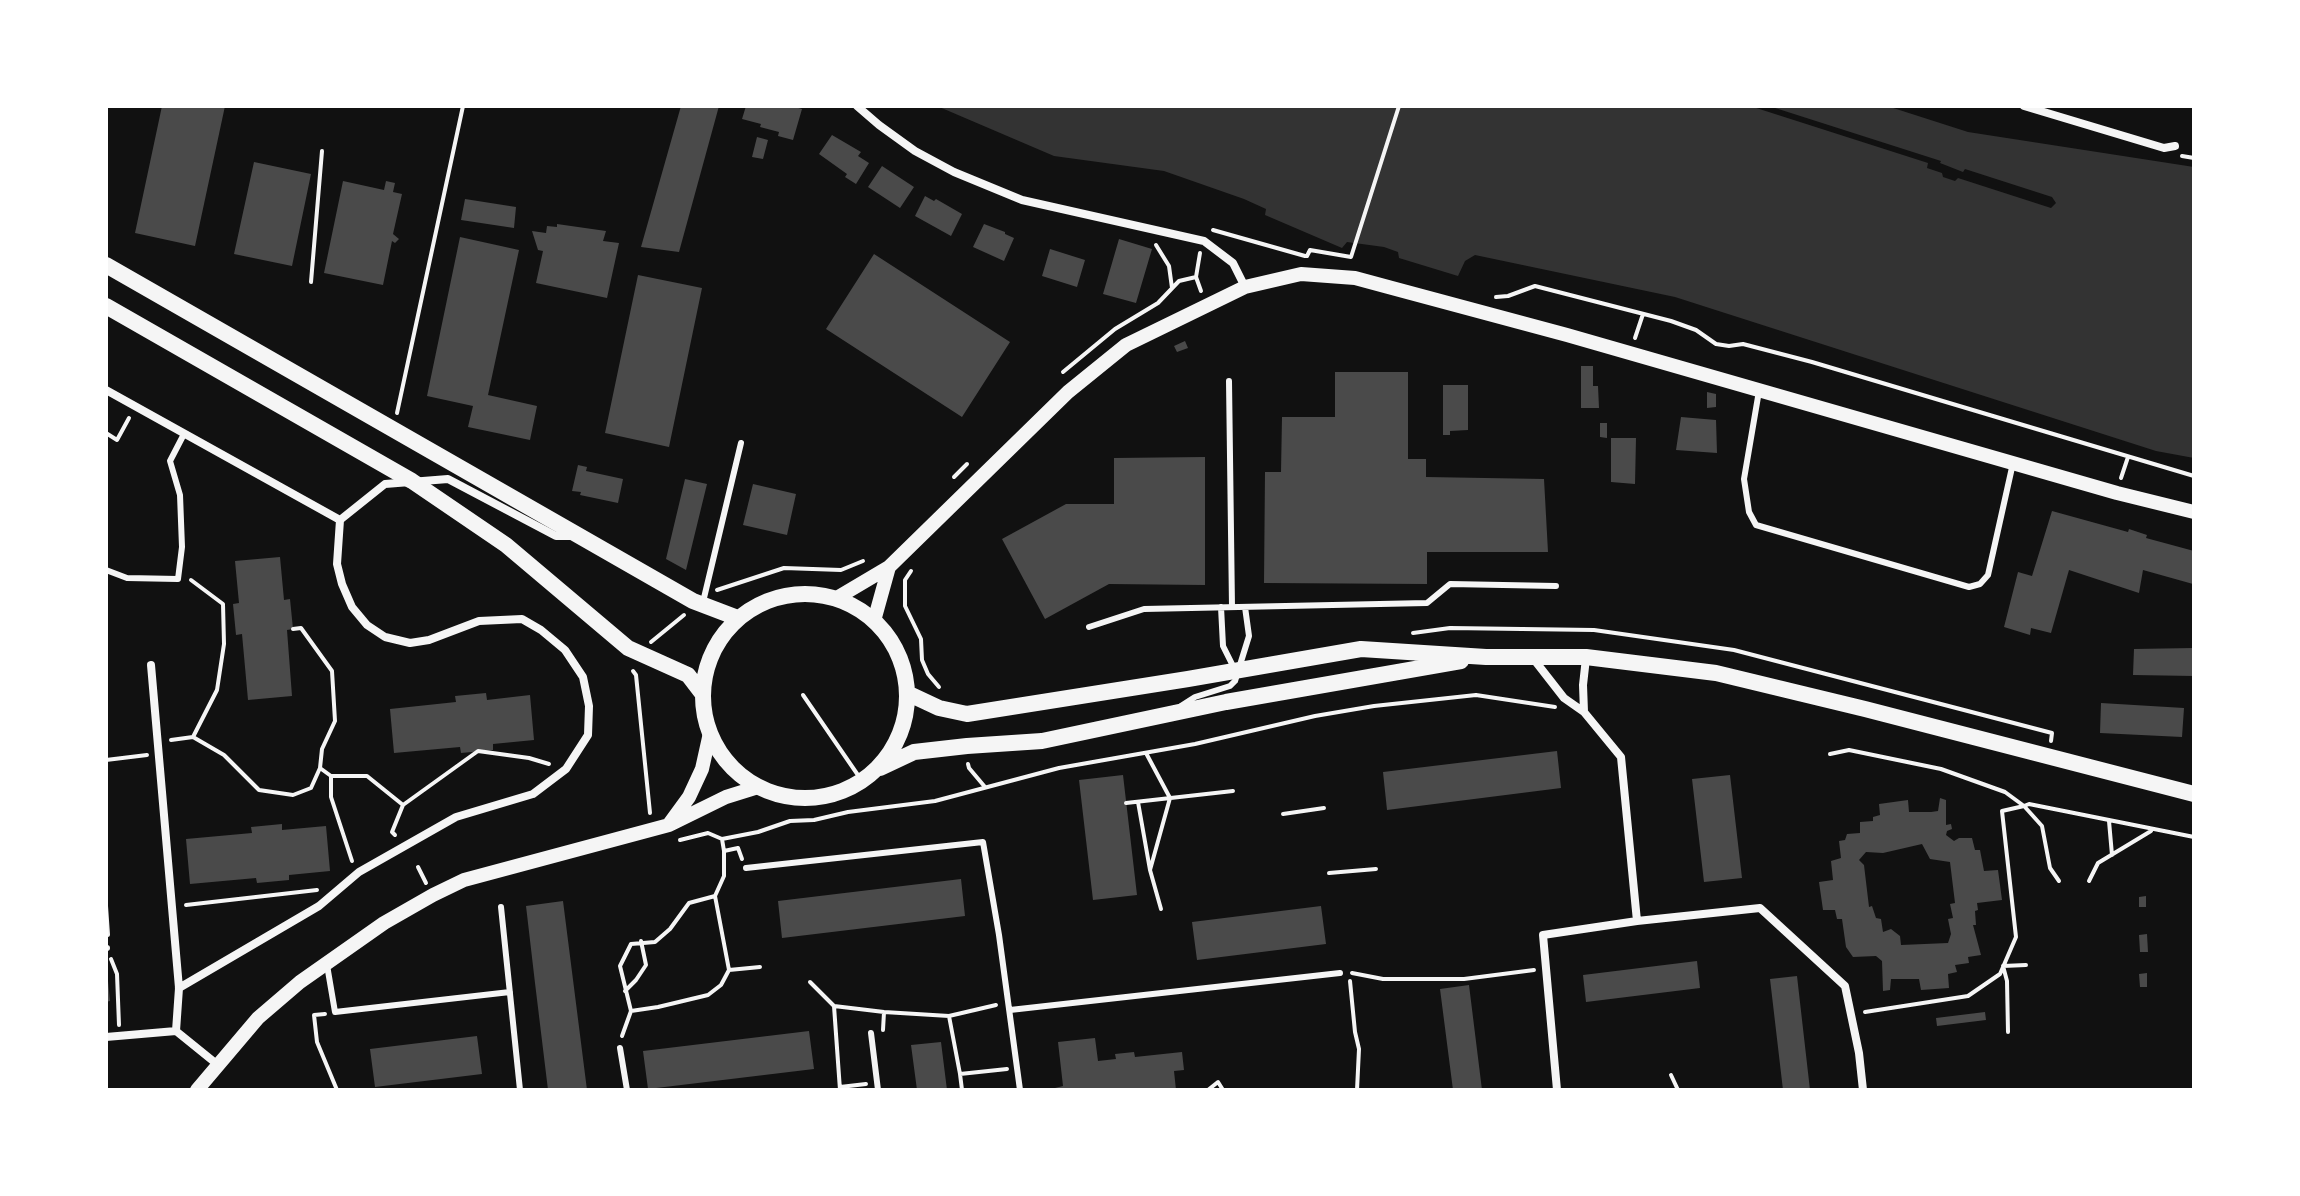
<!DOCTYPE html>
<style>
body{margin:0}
#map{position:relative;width:2300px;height:1196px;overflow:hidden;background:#111;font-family:"Exo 2",sans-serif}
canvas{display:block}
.frame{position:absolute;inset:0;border:108px solid #fff;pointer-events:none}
</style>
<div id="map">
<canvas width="2300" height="1196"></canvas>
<div class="frame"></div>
</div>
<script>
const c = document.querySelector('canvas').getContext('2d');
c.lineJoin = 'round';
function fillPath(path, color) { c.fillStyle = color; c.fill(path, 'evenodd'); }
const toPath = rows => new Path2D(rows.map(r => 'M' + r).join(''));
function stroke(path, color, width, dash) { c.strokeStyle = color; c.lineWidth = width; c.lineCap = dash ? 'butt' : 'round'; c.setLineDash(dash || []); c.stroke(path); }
fillPath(toPath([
 [937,106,1750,106,1928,163,1927,168,1942,173,1943,177,1955,181,1958,178,2051,208,2056,203,2052,197,1965,169,1963,172,1940,163,1941,161,1769,106,1887,106,1968,132,2194,167,2194,458,2156,451,1675,297,1475,255,1465,261,1458,276,1399,258,1398,252,1384,247,1347,242,1342,248,1265,215,1266,209,1244,199,1164,171,1054,156]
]), '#333');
fillPath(toPath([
 [162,106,225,106,195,246,135,233],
 [681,106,719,106,679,252,641,247],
 [746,106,791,106,802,109,793,140,778,136,779,132,760,127,761,124,742,119],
 [832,135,861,152,858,156,869,163,856,184,845,177,847,174,819,154],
 [757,137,768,140,763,159,752,157],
 [254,162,311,174,292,266,234,254],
 [882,166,914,187,900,208,868,187],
 [343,181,384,190,386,181,395,183,393,192,402,194,393,234,399,239,395,243,392,241,383,285,324,273],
 [925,196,934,201,936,199,962,214,951,236,915,216],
 [465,199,516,207,514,228,461,220],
 [557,224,606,231,603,241,619,243,607,298,536,283,543,251,538,250,532,231,546,233,547,226,557,227],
 [984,224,1005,232,1005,234,1014,238,1004,261,973,247],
 [460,237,519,250,488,395,537,406,530,440,468,427,473,406,427,396],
 [1119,239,1152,249,1136,303,1103,294],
 [1050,249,1085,260,1077,287,1042,276],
 [874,254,1010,342,962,417,826,329],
 [638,275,702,288,669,447,605,433],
 [1185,341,1188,348,1177,352,1174,346],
 [1581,366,1593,366,1593,386,1598,386,1599,408,1581,408],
 [1335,372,1408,372,1408,459,1426,459,1426,477,1544,479,1548,552,1427,552,1427,584,1264,583,1265,472,1281,472,1282,417,1335,417],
 [1443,385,1468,385,1468,430,1450,431,1450,435,1443,435],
 [1707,392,1716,394,1716,407,1707,408],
 [1681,417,1716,420,1717,453,1676,450],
 [1600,423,1607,423,1607,438,1600,437],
 [1611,438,1636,438,1635,484,1611,482],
 [1205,457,1205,585,1109,584,1045,619,1002,539,1066,504,1114,504,1114,458],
 [578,465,587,467,586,471,623,479,618,503,580,495,581,492,572,491],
 [685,479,707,484,686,570,666,559],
 [753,484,796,494,787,535,743,525],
 [2052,511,2128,532,2129,529,2147,535,2146,538,2194,551,2193,584,2143,570,2139,593,2069,570,2051,633,2031,628,2030,635,2004,627,2018,572,2032,576],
 [280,557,284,600,290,599,293,629,287,630,292,696,248,700,242,634,236,635,233,604,239,603,235,561],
 [2194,648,2194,676,2133,675,2134,649],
 [486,693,487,700,530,695,534,740,493,744,493,750,461,753,460,747,394,753,390,709,456,702,455,696],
 [2101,703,2184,708,2182,737,2100,733],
 [1557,751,1561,788,1387,810,1383,772],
 [1123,775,1137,895,1093,900,1079,780],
 [1730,775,1742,878,1704,882,1692,779],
 [1940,798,1946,800,1946,825,1951,824,1952,829,1947,831,1946,835,1954,841,1959,838,1972,838,1975,850,1980,850,1984,871,1998,870,2002,900,1977,903,1978,910,1975,911,1976,925,1973,925,1981,955,1968,957,1969,963,1955,965,1957,972,1948,974,1949,988,1921,990,1919,979,1891,979,1890,990,1883,991,1882,961,1876,956,1853,957,1846,947,1842,919,1837,919,1835,910,1823,910,1819,882,1833,880,1831,861,1841,858,1839,841,1845,840,1847,834,1860,833,1860,822,1873,821,1873,817,1880,815,1879,804,1908,800,1909,812,1931,812,1938,811],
 [1922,844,1930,859,1950,862,1955,903,1950,904,1953,918,1948,919,1951,934,1948,943,1901,945,1900,936,1891,929,1883,932,1881,919,1876,918,1872,906,1869,907,1864,865,1859,860,1866,852,1883,853],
 [282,824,282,830,326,826,330,871,289,875,289,880,257,883,256,878,190,884,186,839,252,833,251,827],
 [961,879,965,916,782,938,778,901],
 [2146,896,2146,907,2139,907,2139,897],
 [563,901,587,1090,548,1090,535,983,526,906],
 [1321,906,1326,944,1197,960,1192,922],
 [2147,934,2148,952,2140,952,2139,935],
 [1697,961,1700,988,1586,1002,1583,975],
 [2147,973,2147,987,2140,987,2139,974],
 [1797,976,1810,1090,1783,1090,1770,979],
 [106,981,108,981,110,1001,106,1002],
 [1469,985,1482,1090,1453,1090,1440,989],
 [1985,1012,1986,1020,1937,1026,1936,1018],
 [809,1031,814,1069,648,1089,643,1051],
 [477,1036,482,1074,375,1087,370,1049],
 [1095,1038,1098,1061,1116,1059,1115,1054,1134,1052,1135,1057,1182,1052,1184,1070,1174,1071,1176,1090,1047,1090,1063,1086,1058,1042],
 [941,1042,947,1090,917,1090,911,1045]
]), '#4a4a4a');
stroke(toPath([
 [2182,156,2194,158],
 [1213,230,1305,256],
 [1156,245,1169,266,1172,288],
 [1200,253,1196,277,1201,291],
 [1307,256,1310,250,1351,257,1399,106],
 [311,282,322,151],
 [1496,297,1508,296,1535,286,1671,321,1696,330,1716,344,1729,346,1743,344,1812,362,2194,476],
 [1635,338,1643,314],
 [1063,372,1115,329,1158,303,1179,281,1196,277],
 [397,413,463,106],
 [106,433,117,440,129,418],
 [954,477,967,464],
 [2121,478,2128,457],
 [911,571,905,580,905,606,921,639,922,660,928,674,939,687],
 [191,580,223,604,224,644,217,690,193,737,224,755,259,790,293,795,311,788,320,768,331,776],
 [717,590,784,568,841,570,863,561],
 [293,629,301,628,332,671,335,721,322,749,320,768],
 [1413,633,1450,628,1594,630,1734,650,2052,733,2051,741],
 [651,642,684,615],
 [633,671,636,675,650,813],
 [803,695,862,781],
 [171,740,193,737],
 [1146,753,1170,798,1150,870],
 [1830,754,1849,750,1941,769,2005,792,2024,806,2029,804,2194,837],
 [106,760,147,755],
 [968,764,969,768,985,787],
 [1138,802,1150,870,1161,909],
 [1126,803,1233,791],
 [1283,814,1324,808],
 [2109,821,2112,855],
 [395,835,392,832,403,805],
 [722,839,758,832,790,821,814,820,848,812,935,801,1059,768,1195,744,1315,716,1374,706,1476,695,1555,707],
 [680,840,708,833,722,839,724,851,738,848,742,859],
 [724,851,724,876,715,896,729,970,760,967],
 [352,861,331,797,331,776,367,776,403,805,478,751,529,758,549,764],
 [418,867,426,883],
 [1329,873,1376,869],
 [2089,881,2098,863,2151,831],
 [186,905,317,890],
 [106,906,108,935],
 [111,959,117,974,119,1025],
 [1352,973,1383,979,1464,979,1534,970],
 [1350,981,1355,1032,1359,1049,1357,1090],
 [810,982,834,1006,884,1012,949,1016,996,1005],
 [625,991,636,980,646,965,641,941],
 [834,1006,840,1090],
 [631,1011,658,1007,708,995,721,985,729,970],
 [1865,1012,1968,996,2000,974,2016,937,2002,811,2024,806,2042,826,2050,868,2059,881],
 [325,1014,314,1015,317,1042,337,1090],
 [949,1016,960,1074,1007,1069],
 [883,1030,884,1012],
 [2008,1032,2007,981,2003,966,2026,965],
 [622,1036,631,1011,620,966,631,944,655,942,670,929,689,903,715,896],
 [960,1074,962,1090],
 [1671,1075,1678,1090],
 [840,1087,866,1084],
 [1208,1090,1218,1082,1223,1090]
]), '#f5f5f5', 4);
stroke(toPath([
 [1229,381,1232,607],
 [1759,391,1744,479,1749,512,1756,525,1969,587,1980,584,1988,575,2013,463],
 [106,570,127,578,178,579,182,547,180,495,170,461,184,434],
 [703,602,741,443],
 [1221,607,1223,646,1234,668],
 [1089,627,1144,609,1427,603,1450,584,1556,586],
 [1181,706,1195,697,1230,686,1235,681,1249,636,1245,607],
 [746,868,983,842,999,935,1020,1090],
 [501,907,520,1090],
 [106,948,107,948],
 [327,965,335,1012,510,992],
 [1010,1010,1340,973],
 [871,1033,878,1090],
 [620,1048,627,1090]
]), '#f5f5f5', 6);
stroke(toPath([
 [857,106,879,125,915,151,954,172,1022,200,1204,241,1233,263,1245,287],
 [2024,106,2164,148,2175,146],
 [106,390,340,520],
 [1532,657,1564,698,1584,712,1583,685,1586,658],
 [151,665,179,988,176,1031,218,1065],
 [1584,712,1621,757,1637,921],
 [179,988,319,906,359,872,456,817,533,794,566,769,588,735,589,706,583,677,565,650,541,630,522,619,479,621,429,640,410,643,385,637,367,625,352,607,342,584,337,564,340,520,385,484,448,479,556,536,575,536],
 [106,1037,176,1031],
 [1557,1090,1543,935,1637,921,1760,908,1845,986,1859,1053,1863,1090]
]), '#f5f5f5', 8);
stroke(toPath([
 [835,599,889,567,1068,392,1126,345,1245,287,1301,274,1355,278,1392,288,1567,335,2117,493,2194,512],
 [874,621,889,567],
 [670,823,689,797,702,769,710,733],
 [197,1090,258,1018,300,982,384,923,433,895,464,880,669,825,726,797,758,787]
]), '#f5f5f5', 14);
stroke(toPath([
 [106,265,693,601,735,617],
 [106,306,412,481,506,545,628,648,688,675,701,692],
 '703 696a102 102 0 1 1 204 0a102 102 0 1 1-204 0Z',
 [907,693,939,708,967,714,1188,679,1361,649,1486,657,1586,657,1716,673,1865,709,2194,794],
 [880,768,914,752,967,746,1042,741,1226,702,1461,661]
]), '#f5f5f5', 16);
</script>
